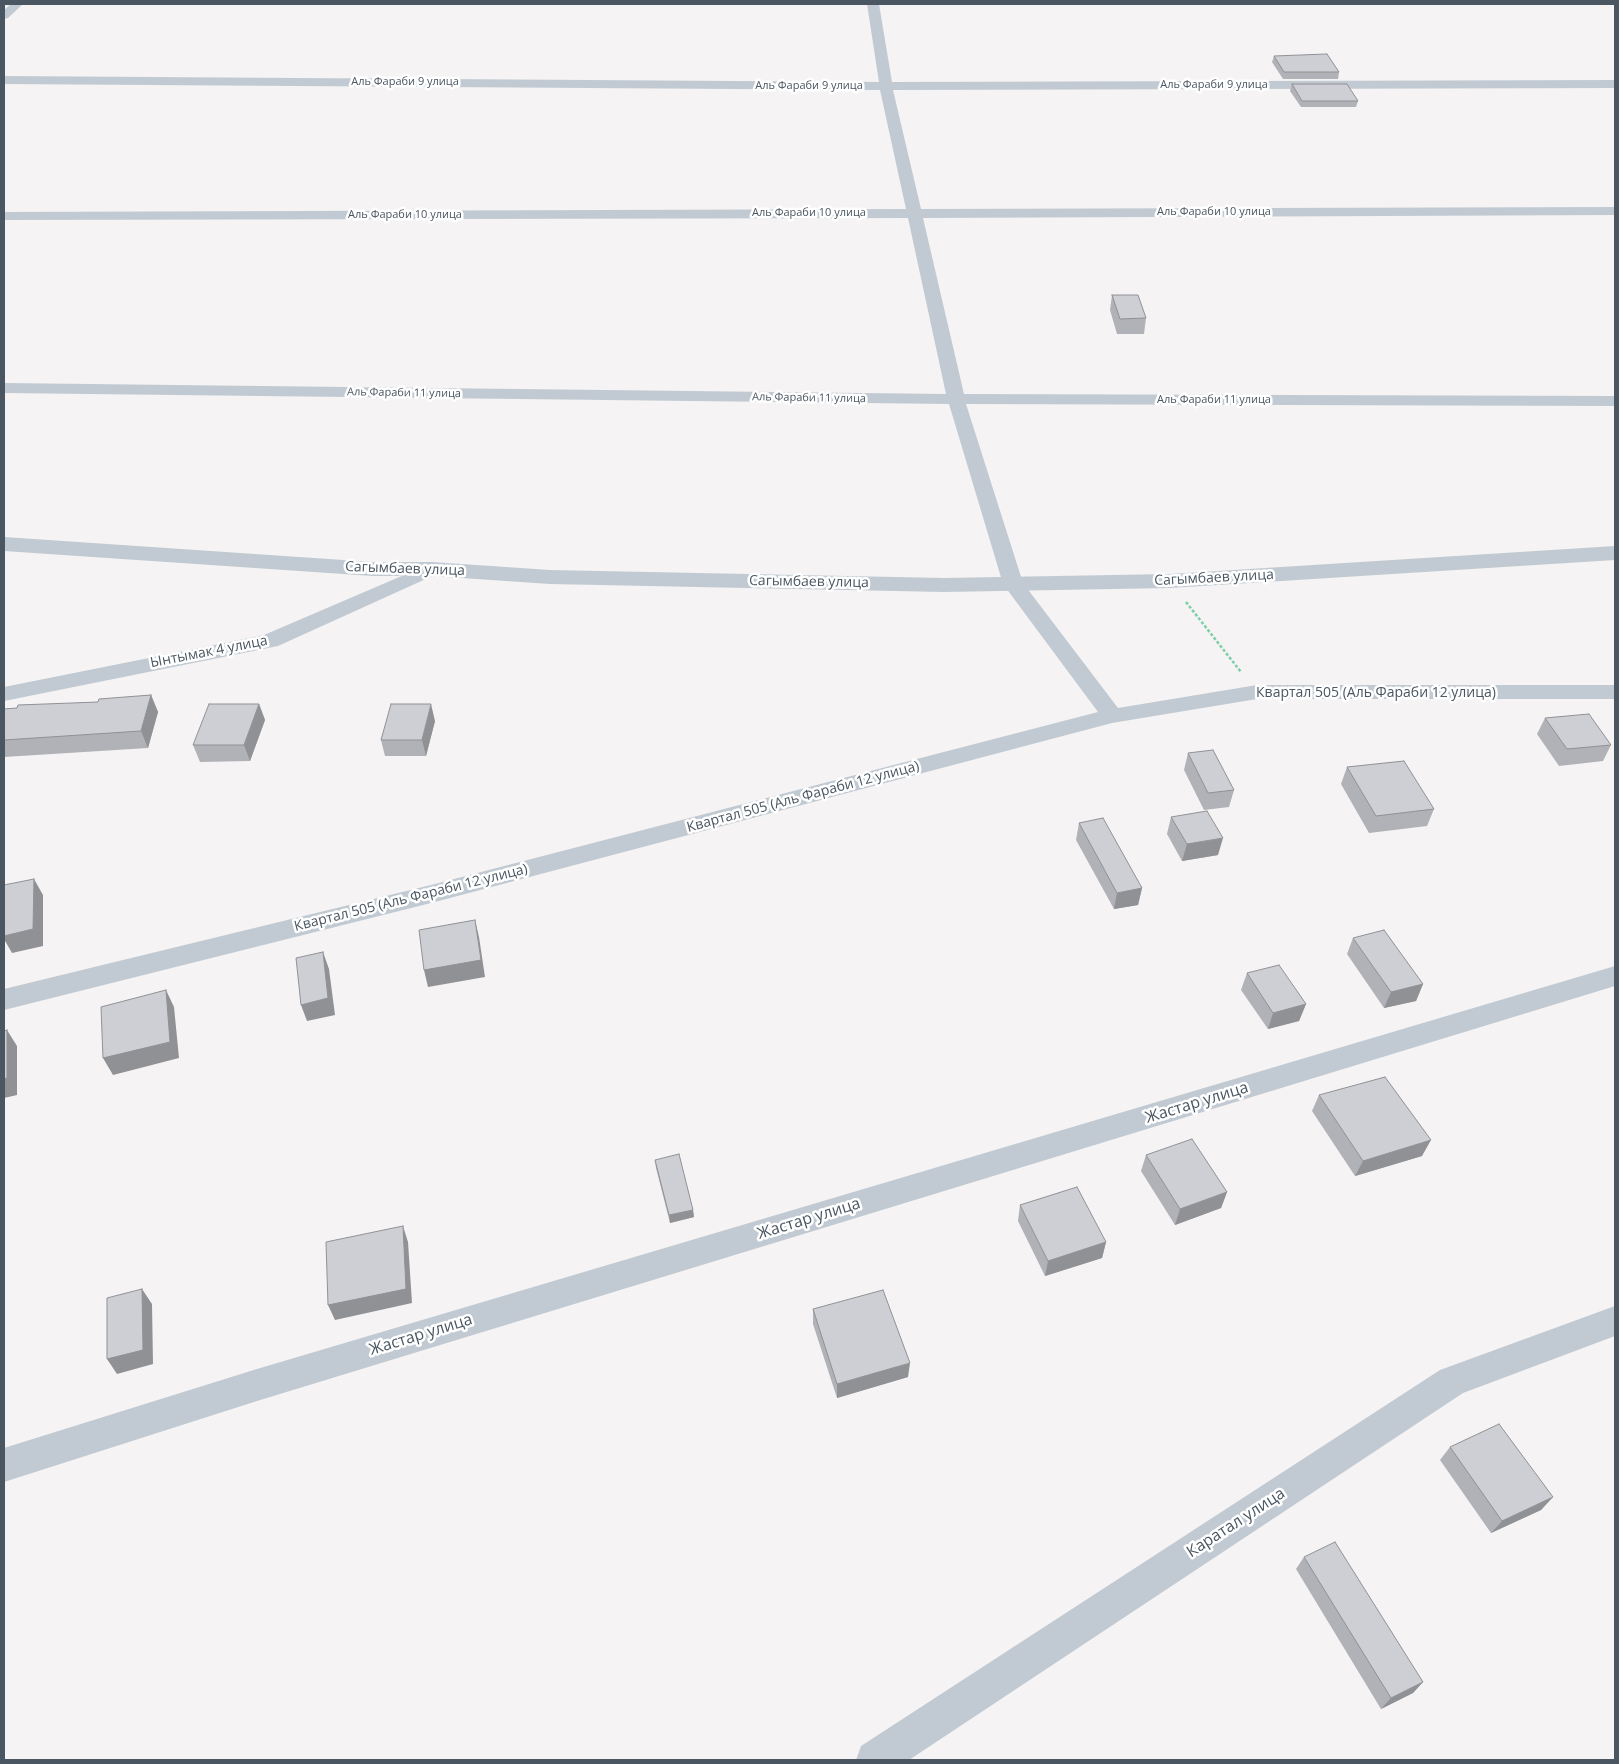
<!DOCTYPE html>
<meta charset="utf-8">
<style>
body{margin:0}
#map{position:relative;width:1619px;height:1764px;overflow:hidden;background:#f5f3f3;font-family:"Open Sans",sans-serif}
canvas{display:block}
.frame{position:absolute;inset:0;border:5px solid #4a5661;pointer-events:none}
</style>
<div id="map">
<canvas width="1619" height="1764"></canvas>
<div class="frame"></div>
</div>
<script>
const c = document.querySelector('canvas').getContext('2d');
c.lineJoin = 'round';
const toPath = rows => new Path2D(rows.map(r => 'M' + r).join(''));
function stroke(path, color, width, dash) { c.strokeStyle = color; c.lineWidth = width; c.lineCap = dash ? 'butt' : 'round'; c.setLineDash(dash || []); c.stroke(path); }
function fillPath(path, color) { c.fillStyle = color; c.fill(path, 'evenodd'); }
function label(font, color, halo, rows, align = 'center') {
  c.font = font + ' "Open Sans",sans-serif'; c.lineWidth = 5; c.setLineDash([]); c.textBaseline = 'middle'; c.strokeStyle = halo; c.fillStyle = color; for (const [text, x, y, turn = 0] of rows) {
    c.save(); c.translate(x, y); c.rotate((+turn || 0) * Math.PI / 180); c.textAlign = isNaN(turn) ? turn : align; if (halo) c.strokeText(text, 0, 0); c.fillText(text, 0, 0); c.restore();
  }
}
stroke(toPath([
 [1186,602,1241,672]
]), '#7ad0a6', 2.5, [3, 2]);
fillPath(toPath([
 [11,4,23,4,8,18,4,19,4,10,11,4],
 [867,4,879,4,892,82,1615,80,1615,88,893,90,921,209,1615,207,1615,215,923,218,964,394,1615,396,1615,406,966,404,1023,583,1118,708,1257,685,1615,685,1615,699,1257,699,1112,723,431,903,4,1010,4,989,431,885,1098,712,1003,584,949,404,4,393,4,383,946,394,908,218,4,220,4,212,906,209,880,90,4,84,4,76,879,82,867,4],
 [432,563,439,565,442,569,439,573,278,646,4,701,4,687,264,635,432,563],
 [1615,966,1615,986,257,1401,4,1482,4,1448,257,1369,1615,966],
 [1615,1306,1615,1336,1463,1393,909,1760,856,1760,861,1746,1440,1370,1615,1306]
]), '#c1cad2');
fillPath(toPath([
 [4,537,373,562,432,562,550,570,944,578,1170,574,1615,546,1615,560,1170,588,944,592,550,584,432,576,373,576,4,551,4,537]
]), '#c1cad2');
fillPath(toPath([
 [1274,56,1339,72,1338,79,1283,79,1272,62],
 [1292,84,1358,101,1356,107,1301,107,1290,91],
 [1112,295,1146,318,1144,334,1117,334,1110,310],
 [151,695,158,712,148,748,4,757,4,709,98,702],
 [259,704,265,720,250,761,200,762,193,745],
 [1545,718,1611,745,1603,761,1559,766,1537,734],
 [435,721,426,756,385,756,381,740],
 [1188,753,1234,790,1229,807,1204,810,1184,770],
 [1347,767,1434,809,1427,826,1369,833,1341,784],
 [1171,817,1218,855,1182,861,1167,834],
 [1079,823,1142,888,1138,905,1114,909,1076,840],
 [1353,938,1423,984,1416,1001,1384,1008,1347,954],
 [1247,973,1306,1004,1299,1021,1268,1029,1241,990],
 [1319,1095,1422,1156,1355,1176,1312,1111],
 [1146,1155,1227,1192,1221,1208,1175,1225,1141,1171],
 [655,1160,693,1210,694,1217,670,1223,656,1168],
 [1020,1205,1106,1242,1102,1258,1045,1276,1018,1221],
 [813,1309,908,1377,837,1398,813,1324],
 [1450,1447,1553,1497,1541,1510,1491,1533,1440,1460],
 [1304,1557,1423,1682,1413,1693,1381,1709,1296,1569]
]), '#b0b2b7');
fillPath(toPath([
 [151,695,158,712,148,748,141,731],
 [259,704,265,720,250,761,244,745],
 [431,704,435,721,426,756,422,740],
 [1223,838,1218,855,1182,861,1187,844],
 [34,879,43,895,43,946,12,953,4,939,4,936],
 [1142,888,1138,905,1114,909,1117,893],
 [475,920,479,937,485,977,428,987,424,970],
 [323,952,329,969,335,1015,307,1021,301,1005],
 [1423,984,1416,1001,1384,1008,1391,992],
 [166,990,174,1007,179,1058,113,1075,103,1058],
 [1306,1004,1299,1021,1268,1029,1273,1013],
 [7,1030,17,1046,17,1095,4,1098,4,1079],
 [1431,1140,1422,1156,1355,1176,1363,1161],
 [1227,1192,1221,1208,1175,1225,1180,1209],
 [693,1210,694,1217,670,1223,669,1215],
 [403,1226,408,1242,412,1303,335,1320,328,1305],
 [1106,1242,1102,1258,1045,1276,1048,1261],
 [142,1289,152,1304,153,1364,117,1374,107,1359],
 [910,1363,908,1377,837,1398,837,1384],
 [1553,1497,1541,1510,1491,1533,1502,1521],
 [1423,1682,1413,1693,1381,1709,1391,1698]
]), '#909195');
const building = toPath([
 [1327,54,1339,72,1284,72,1274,56,1327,54],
 [1292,84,1347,84,1358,101,1302,101,1292,84],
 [1112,295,1138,295,1146,318,1120,319,1112,295],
 [151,695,141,731,4,740,4,709,17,708,18,705,98,702,99,699,151,695],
 [209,704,259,704,244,745,193,745,209,704],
 [391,704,431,704,422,740,381,740,391,704],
 [1589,714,1611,745,1567,749,1545,718,1589,714],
 [1213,750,1234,790,1208,793,1188,753,1213,750],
 [1404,761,1434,809,1376,816,1347,767,1404,761],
 [1207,811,1223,838,1187,844,1171,817,1207,811],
 [1103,818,1142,888,1117,893,1079,823,1103,818],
 [34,879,33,929,4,936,4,885,34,879],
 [475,920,481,960,424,970,419,930,475,920],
 [1384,930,1423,984,1391,992,1353,938,1384,930],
 [323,952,328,998,301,1005,296,958,323,952],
 [1279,965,1306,1004,1273,1013,1247,973,1279,965],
 [166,990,170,1042,103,1058,101,1007,166,990],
 [7,1030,7,1078,4,1079,4,1031,7,1030],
 [1385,1077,1431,1140,1363,1161,1319,1095,1385,1077],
 [1192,1139,1227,1192,1180,1209,1146,1155,1192,1139],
 [679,1154,693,1210,669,1215,655,1160,679,1154],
 [1077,1187,1106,1242,1048,1261,1020,1205,1077,1187],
 [403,1226,406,1289,328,1305,326,1242,403,1226],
 [142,1289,143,1350,107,1359,107,1298,142,1289],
 [883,1290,910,1363,837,1384,813,1309,883,1290],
 [1499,1424,1553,1497,1502,1521,1450,1447,1499,1424],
 [1335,1542,1423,1682,1391,1698,1304,1557,1335,1542]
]);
fillPath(building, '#cdcfd5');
stroke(building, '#909195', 1);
label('11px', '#4a5661', '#fff', [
 ["Аль Фараби 9 улица",405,82],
 ["Аль Фараби 9 улица",1214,85],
 ["Аль Фараби 9 улица",809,86],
 ["Аль Фараби 10 улица",1214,212],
 ["Аль Фараби 10 улица",809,213],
 ["Аль Фараби 10 улица",405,215],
 ["Аль Фараби 11 улица",404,393,1],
 ["Аль Фараби 11 улица",809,398,1],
 ["Аль Фараби 11 улица",1214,400]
]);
label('14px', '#4a5661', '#fff', [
 ["Сагымбаев улица",405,569,2],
 ["Сагымбаев улица",1214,578,-3],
 ["Сагымбаев улица",809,582,1],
 ["Ынтымак 4 улица",209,652,-11],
 ["Квартал 505 (Аль Фараби 12 улица)",1376,693],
 ["Квартал 505 (Аль Фараби 12 улица)",803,797,-15],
 ["Квартал 505 (Аль Фараби 12 улица)",411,898,-14]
]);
label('16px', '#4a5661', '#fff', [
 ["Жастар улица",1197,1103,-17],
 ["Жастар улица",809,1219,-17],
 ["Жастар улица",421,1335,-17],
 ["Каратал улица",1236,1523,-33]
]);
</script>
